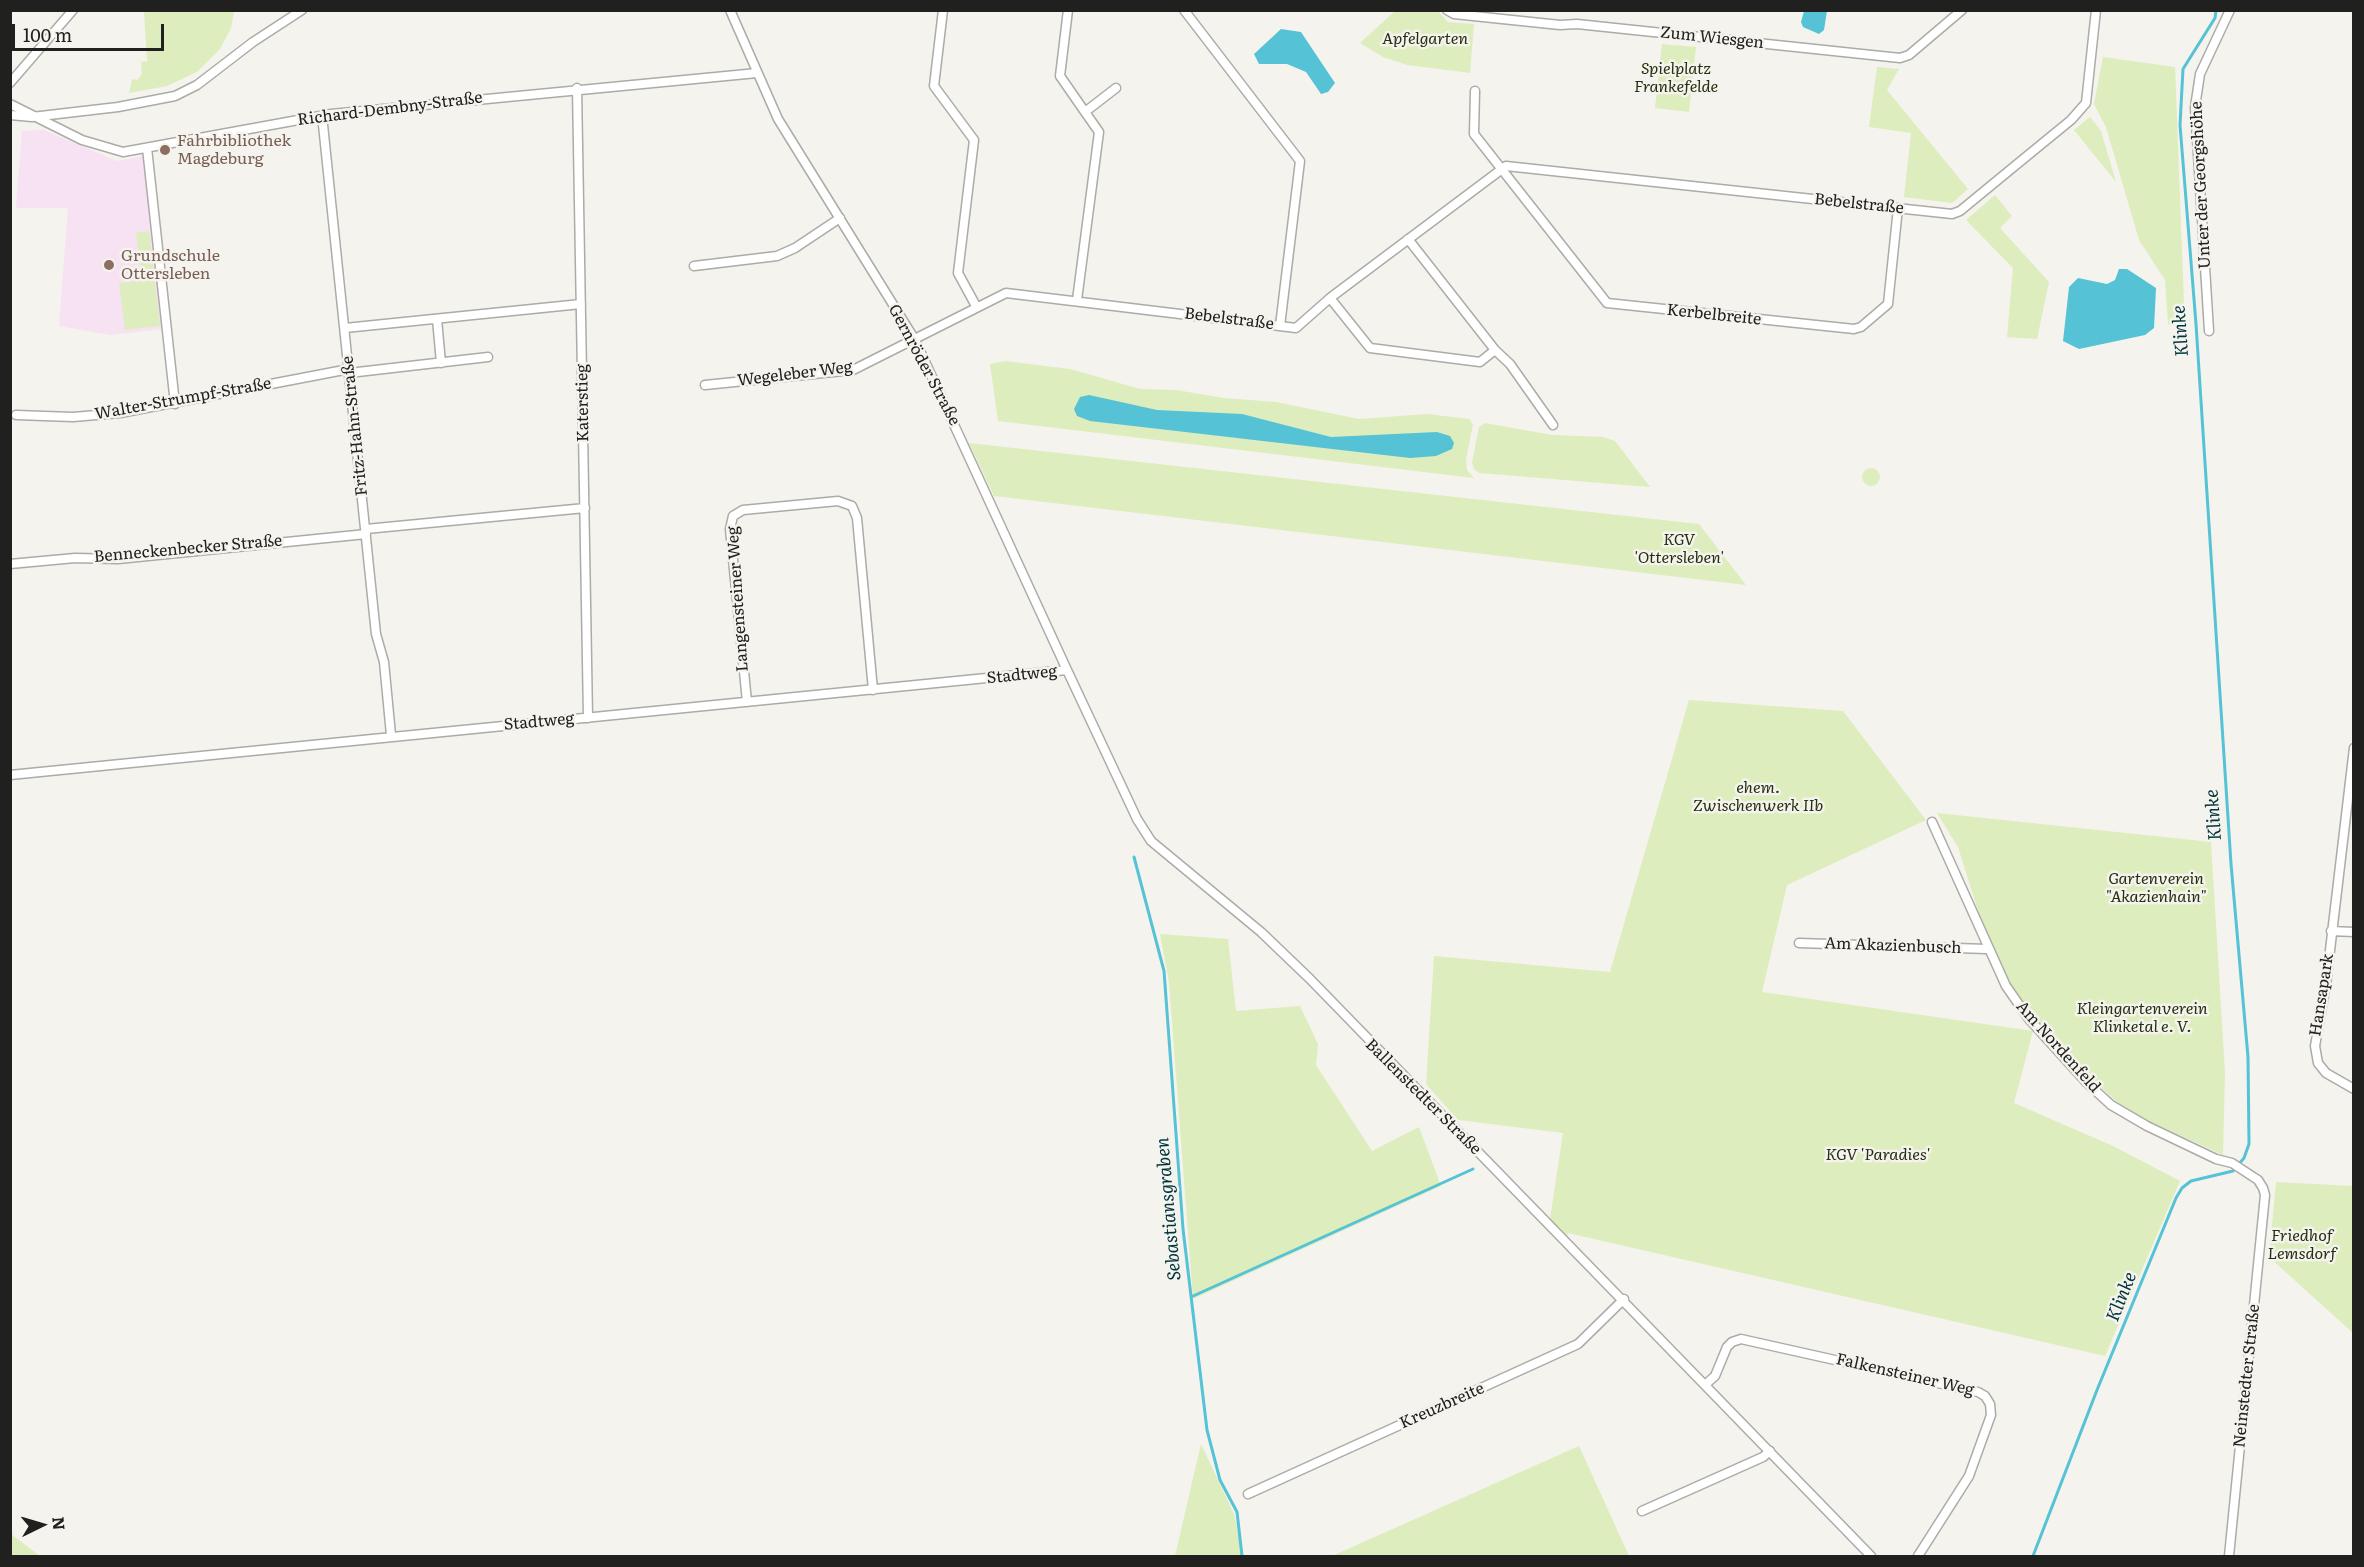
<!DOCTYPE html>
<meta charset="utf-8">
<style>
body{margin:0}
#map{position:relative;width:2364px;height:1567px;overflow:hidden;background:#f4f3ed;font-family:Literata,serif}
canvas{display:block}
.frame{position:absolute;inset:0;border:12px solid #20201e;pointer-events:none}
.north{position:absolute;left:12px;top:1495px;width:60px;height:60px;-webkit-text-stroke:4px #f4f3ed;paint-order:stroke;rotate:85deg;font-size:16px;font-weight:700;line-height:24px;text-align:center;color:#20201e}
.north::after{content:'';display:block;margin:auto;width:21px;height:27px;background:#20201e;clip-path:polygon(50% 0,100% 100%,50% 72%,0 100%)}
.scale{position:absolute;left:12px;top:24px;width:152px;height:27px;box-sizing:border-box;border:3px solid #20201e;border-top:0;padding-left:8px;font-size:18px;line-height:21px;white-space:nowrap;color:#20201e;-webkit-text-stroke:4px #f4f3ed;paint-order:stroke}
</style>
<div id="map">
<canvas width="2364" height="1567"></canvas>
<div class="frame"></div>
<div class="north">N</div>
<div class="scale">100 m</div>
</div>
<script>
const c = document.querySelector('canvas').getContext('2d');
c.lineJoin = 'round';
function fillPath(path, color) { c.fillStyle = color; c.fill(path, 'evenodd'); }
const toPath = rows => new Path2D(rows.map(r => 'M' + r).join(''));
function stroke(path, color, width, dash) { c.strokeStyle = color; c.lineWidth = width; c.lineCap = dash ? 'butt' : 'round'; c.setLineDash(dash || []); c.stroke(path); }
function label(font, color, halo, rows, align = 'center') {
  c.font = font + ' Literata,serif'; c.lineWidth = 5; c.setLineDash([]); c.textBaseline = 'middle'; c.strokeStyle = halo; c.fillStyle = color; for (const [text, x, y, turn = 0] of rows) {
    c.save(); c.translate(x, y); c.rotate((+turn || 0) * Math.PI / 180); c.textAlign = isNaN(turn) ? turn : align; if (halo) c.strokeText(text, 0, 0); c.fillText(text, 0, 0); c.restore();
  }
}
fillPath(toPath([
 [44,130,117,161,144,156,162,329,111,335,59,326,68,208,16,208,22,131]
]), '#f6e2f3');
fillPath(toPath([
 [1396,10,1438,11,1448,22,1474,24,1470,73,1407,65,1383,57,1360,43],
 [147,11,147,10,234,11,231,28,220,49,197,72,167,86,129,93,132,79,137,80,142,74,141,62,149,61,147,60,144,13],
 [1662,44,1696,47,1689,112,1655,108],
 [2103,57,2175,67,2185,329,2168,324,2165,280,2139,240,2106,127,2094,104],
 [1877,67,1899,69,1887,90,1968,189,1952,203,1904,197,1911,133,1869,127],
 [2090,117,2101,131,2116,182,2074,130],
 [1995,195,2012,216,2000,228,2049,282,2037,339,2007,337,2013,268,1966,220],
 [149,231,160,326,125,330,119,283,142,281,136,233],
 [1005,361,1070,369,1140,389,1176,390,1224,398,1276,402,1359,419,1427,414,1469,419,1473,424,1466,460,1467,470,1474,478,998,421,990,364],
 [1485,423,1552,435,1603,437,1615,441,1650,487,1479,473,1474,469,1472,462,1479,427],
 [969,443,1699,524,1746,585,994,496],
 '1862 477a9 9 0 1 1 18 0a9 9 0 1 1-18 0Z',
 [1689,700,1843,711,1926,820,1787,885,1762,992,2033,1031,2014,1103,2113,1146,2180,1181,2105,1356,1568,1233,1567,1237,1550,1219,1563,1133,1458,1120,1426,1084,1434,956,1610,972],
 [1937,813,2211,842,2225,1073,2223,1155,2147,1120,2117,1102,2087,1075,2033,1018,2008,981,1980,917,1958,847],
 [1160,934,1228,939,1236,1011,1300,1006,1318,1044,1316,1065,1372,1151,1419,1127,1441,1186,1193,1299,1169,982],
 [2276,1182,2353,1186,2353,1333,2269,1257],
 [1201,1444,1234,1514,1243,1556,1175,1556],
 [1579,1446,1629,1556,1332,1556],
 [11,1534,40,1556,11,1556]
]), '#ddedbd');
fillPath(toPath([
 [1804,11,1827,11,1824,30,1819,34,1803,27,1801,22],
 [1281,29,1301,32,1335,83,1328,92,1321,94,1306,72,1287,64,1259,64,1254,54],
 [2119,269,2127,269,2156,288,2154,328,2145,335,2079,349,2063,341,2069,287,2078,278,2107,284,2115,280],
 [1089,395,1157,410,1242,414,1331,437,1437,432,1450,436,1454,443,1452,449,1436,456,1410,458,1090,421,1077,416,1074,409,1080,397]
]), '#55c2d6');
stroke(toPath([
 [1134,857,1164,971,1183,1229,1207,1430,1220,1480,1237,1512,1242,1556],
 [1191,1297,1473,1169],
 [2033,1556,2097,1390,2176,1198,2182,1188,2191,1181,2233,1171,2244,1158,2249,1144,2248,1057,2231,864,2196,324,2180,125,2183,69,2215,18,2216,10]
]), '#55c2d6', 3);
const street = toPath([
 [730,10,778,119,915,340,1067,670,1137,819,1151,841,1261,932,1310,979,1871,1556],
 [943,10,934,86,974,140,958,273,976,306],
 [1068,10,1060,76,1085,112,1116,88],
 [1184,10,1300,161,1280,326],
 [1447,10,1454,14,1560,25,1577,24,1900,58,1909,55,1962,10],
 [10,83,73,10],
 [577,88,588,718],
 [1475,91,1474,134,1607,303,1854,329,1861,327,1888,304,1898,208],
 [10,104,82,140,123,152,331,114,757,73],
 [10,115,32,117,118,107,175,96,197,85,253,42,302,10],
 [322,115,376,634,384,662,391,735],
 [147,148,175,404],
 [694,266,777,256,795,248,840,218],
 [1330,298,1370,348,1480,362,1495,350,1408,239],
 [1077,300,1099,132,1085,112],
 [437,319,441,363],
 [345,328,581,304],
 [2209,331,2195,107,2200,74,2230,10],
 [1495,350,1510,364,1553,425],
 [349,373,488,357],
 [705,385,853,370,1006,293,1296,328,1330,298,1506,166,1952,214,1960,211,2016,165,2071,120,2086,103,2096,10],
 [16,415,73,417,120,413,349,369],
 [366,529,585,508],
 [10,564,75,558,118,559,366,534],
 [747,702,730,529,733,516,743,510,838,501,852,506,857,518,873,690],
 [2354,748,2326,984,2315,1046,2318,1063,2326,1073,2354,1089],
 [10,775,1067,670],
 [1932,822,2006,986,2029,1019,2087,1083,2111,1105,2147,1126,2216,1159,2232,1163,2258,1180,2263,1188,2265,1195,2229,1556],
 [2331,931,2354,932],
 [1799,943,1987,949],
 [1706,1384,1715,1376,1727,1347,1732,1342,1741,1339,1978,1392,1985,1396,1990,1404,1991,1415,1969,1476,1918,1556],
 [1248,1494,1578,1344,1624,1299],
 [1642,1511,1763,1457,1770,1451]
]);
stroke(street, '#acaba6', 11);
stroke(street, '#fff', 8);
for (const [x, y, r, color] of [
 [165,150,6,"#8d6e63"],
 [109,265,6,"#8d6e63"]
]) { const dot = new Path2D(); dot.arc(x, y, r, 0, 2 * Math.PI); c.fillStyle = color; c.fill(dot); stroke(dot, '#f4f3ed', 2); }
label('16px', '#20201e', '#f4f3ed', [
 ["Zum Wiesgen",1712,38,6],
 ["Richard-Dembny-Straße",390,109,-7],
 ["Unter der Georgshöhe",2201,185,-93],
 ["Bebelstraße",1859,204,6],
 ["Kerbelbreite",1714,315,6],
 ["Bebelstraße",1229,319,7],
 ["Gernröder Straße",924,365,62],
 ["Wegeleber Weg",795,374,-7],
 ["Walter-Strumpf-Straße",183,399,-10],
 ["Katerstieg",583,403,-91],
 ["Fritz-Hahn-Straße",355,426,-96],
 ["Benneckenbecker Straße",188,549,-5],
 ["Langensteiner Weg",738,599,-94],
 ["Stadtweg",1022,675,-6],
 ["Stadtweg",539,722,-5],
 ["Am Akazienbusch",1893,946,2],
 ["Hansapark",2322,995,-81],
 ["Am Nordenfeld",2058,1047,48],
 ["Ballenstedter Straße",1423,1097,45],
 ["Falkensteiner Weg",1905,1375,13],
 ["Neinstedter Straße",2247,1376,-84],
 ["Kreuzbreite",1442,1406,-24]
]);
label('italic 16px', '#262f0f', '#f4f3ed', [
 ["Apfelgarten",1425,39],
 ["Spielplatz",1676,69],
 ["Frankefelde",1676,87],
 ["KGV",1679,540],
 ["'Ottersleben'",1679,558],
 ["ehem.",1758,788],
 ["Zwischenwerk IIb",1758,806],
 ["Gartenverein",2156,879],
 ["\"Akazienhain\"",2156,897],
 ["Kleingartenverein",2142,1009],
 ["Klinketal e. V.",2142,1027],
 ["KGV 'Paradies'",1878,1155],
 ["Friedhof",2302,1236],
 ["Lemsdorf",2302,1254]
]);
label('16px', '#785e54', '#f4f3ed', [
 ["Fahrbibliothek",177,141],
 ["Magdeburg",177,159],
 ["Grundschule",121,256],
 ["Ottersleben",121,274]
], 'left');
label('italic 18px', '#00343d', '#f4f3ed', [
 ["Klinke",2181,331,-94],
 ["Klinke",2214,815,-94],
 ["Sebastiansgraben",1169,1209,-95],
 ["Klinke",2122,1297,-68]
]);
</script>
